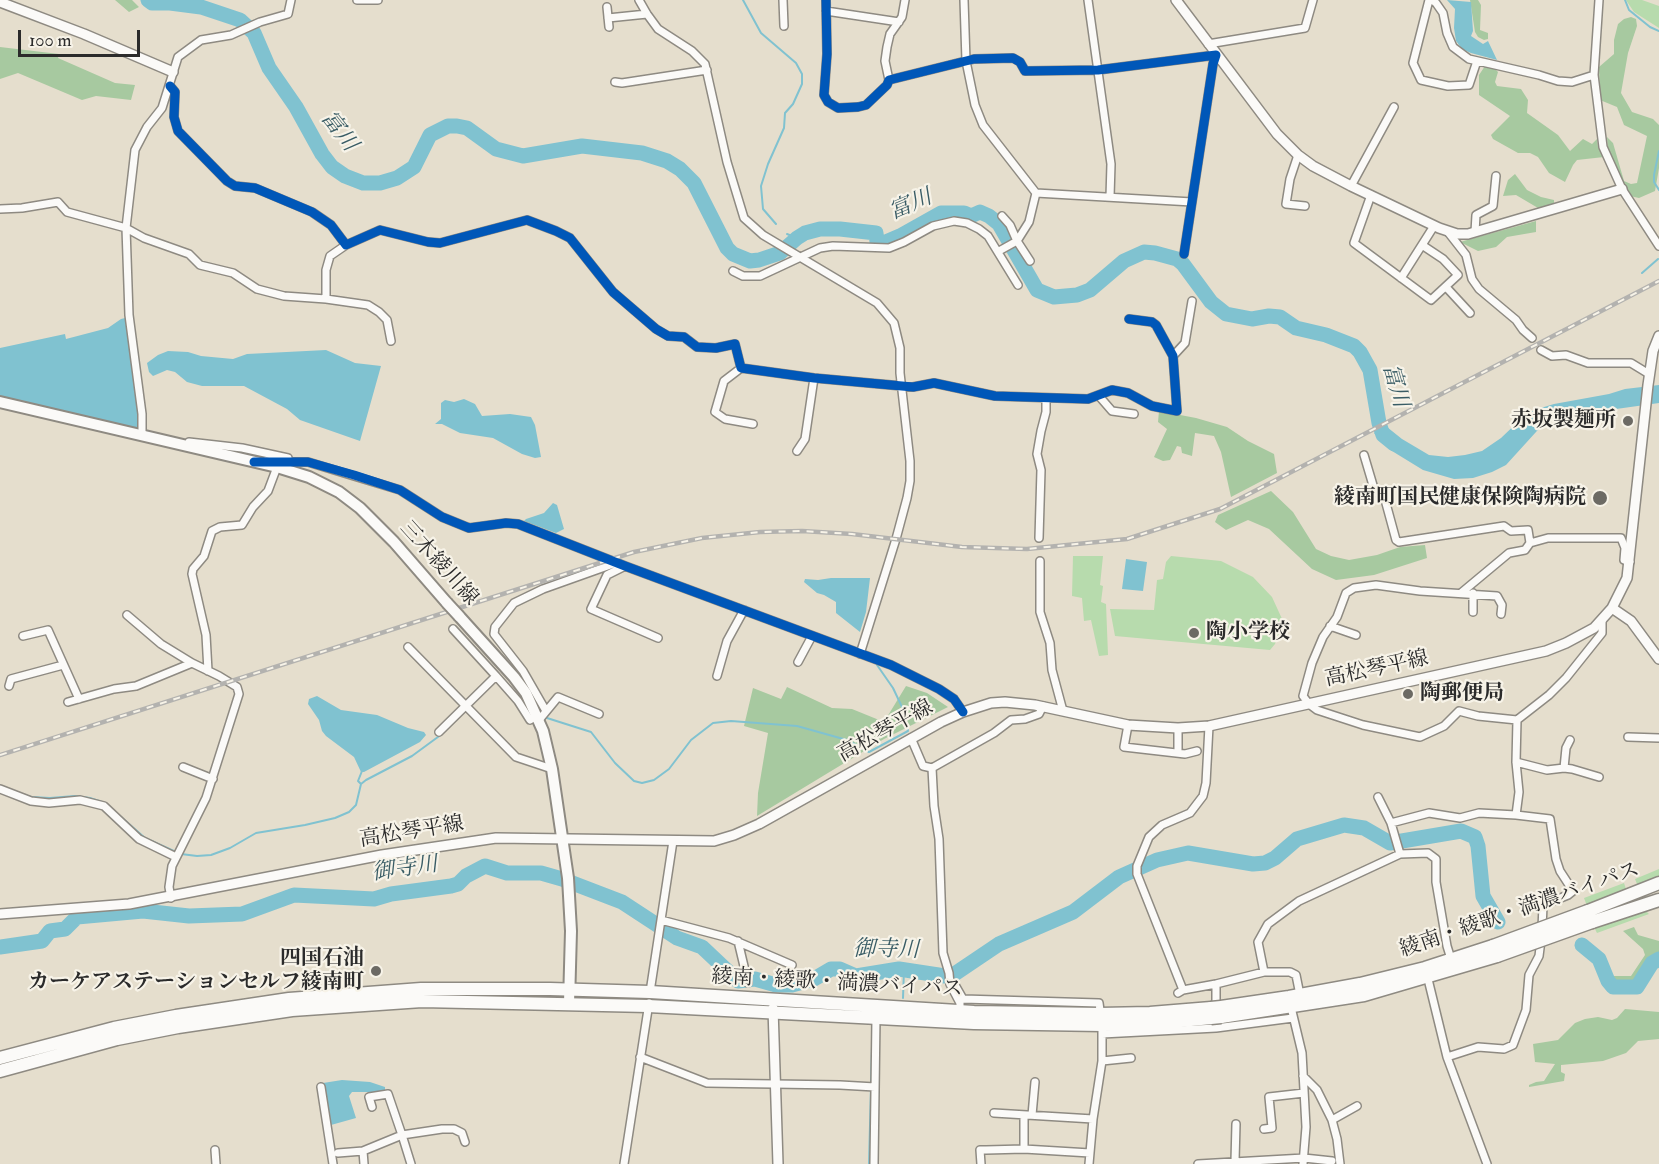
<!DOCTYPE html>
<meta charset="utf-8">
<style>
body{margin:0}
#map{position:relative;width:1659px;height:1164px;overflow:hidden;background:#e5decd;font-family:"IM FELL Double Pica",serif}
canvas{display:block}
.scale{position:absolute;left:18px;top:30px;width:122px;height:27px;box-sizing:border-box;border:3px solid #2b2b2b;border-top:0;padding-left:8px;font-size:18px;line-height:21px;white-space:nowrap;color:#2b2b2b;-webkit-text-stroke:4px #f7f3e8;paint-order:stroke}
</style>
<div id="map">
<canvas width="1659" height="1164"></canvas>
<div class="scale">100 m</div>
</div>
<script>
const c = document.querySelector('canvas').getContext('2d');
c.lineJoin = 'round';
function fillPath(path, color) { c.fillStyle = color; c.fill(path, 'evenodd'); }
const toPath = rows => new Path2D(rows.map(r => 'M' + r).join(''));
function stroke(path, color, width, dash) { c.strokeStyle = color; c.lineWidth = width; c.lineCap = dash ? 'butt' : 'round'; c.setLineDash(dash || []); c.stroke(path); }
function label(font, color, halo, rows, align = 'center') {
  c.font = font + ' "IM FELL Double Pica","Noto Serif JP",serif'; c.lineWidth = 4.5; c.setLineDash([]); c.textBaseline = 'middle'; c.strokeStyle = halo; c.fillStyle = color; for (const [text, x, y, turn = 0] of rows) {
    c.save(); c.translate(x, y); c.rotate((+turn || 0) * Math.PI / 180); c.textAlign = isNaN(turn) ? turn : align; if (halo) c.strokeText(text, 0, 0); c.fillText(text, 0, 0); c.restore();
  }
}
fillPath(toPath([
 [1626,0,1642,0,1659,6,1659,28,1634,12],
 [1073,556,1103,556,1100,585,1103,586,1101,602,1106,604,1108,655,1099,656,1091,620,1084,621,1082,598,1072,596],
 [1171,556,1221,561,1253,577,1272,597,1283,621,1275,644,1270,650,1115,636,1110,609,1154,610,1157,580,1163,579,1166,562],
 [1659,869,1659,878,1640,886,1637,884,1635,879],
 [1624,883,1626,889,1625,891,1587,906,1584,898],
 [1644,909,1649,914,1597,933,1594,927]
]), '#b7dbad');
fillPath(toPath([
 [115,0,132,0,139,7,129,12],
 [1470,0,1478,0,1481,5,1480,30,1488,33,1488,39,1484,40,1478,37,1475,32],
 [1631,17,1636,19,1637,26,1628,53,1621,93,1632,112,1653,119,1659,125,1659,168,1655,191,1639,198,1630,196,1622,183,1608,150,1607,137,1613,143,1624,181,1631,184,1637,183,1647,136,1624,125,1617,107,1600,100,1599,67,1614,54,1614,40,1618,24,1624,19],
 [0,47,59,54,58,58,115,83,135,85,131,100,96,96,82,100,18,73,0,79],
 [1485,66,1494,68,1498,72,1495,82,1497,86,1521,89,1528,100,1527,113,1558,135,1570,151,1583,139,1592,144,1597,139,1598,147,1604,157,1577,160,1573,165,1565,182,1549,173,1538,157,1530,153,1518,153,1493,139,1491,135,1510,116,1479,95,1479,75],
 [1515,174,1527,190,1541,197,1554,200,1554,203,1547,207,1538,208,1516,195,1503,196,1508,180],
 [1536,221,1536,232,1507,237,1496,247,1478,251,1460,242],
 [1159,411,1196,418,1227,427,1248,441,1274,454,1277,473,1231,497,1221,452,1214,436,1195,433,1192,456,1182,453,1181,447,1177,446,1170,460,1163,461,1154,457,1167,429,1158,422],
 [1271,491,1293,512,1316,549,1331,556,1349,560,1377,555,1400,547,1425,545,1427,558,1374,575,1336,580,1312,569,1269,529,1248,520,1226,530,1215,522,1218,515],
 [906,686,927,693,948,707,884,739,757,816,758,793,768,733,744,726,753,688,781,699,787,687,832,708,852,709,884,722],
 [1634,927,1638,935,1659,941,1659,957,1651,962,1636,986,1614,985,1610,981,1613,976,1631,976,1645,955,1643,949,1623,931],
 [1625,1009,1659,1012,1659,1039,1638,1041,1626,1053,1603,1061,1561,1065,1561,1072,1565,1074,1564,1081,1529,1087,1529,1085,1536,1082,1544,1081,1555,1064,1535,1062,1533,1044,1558,1040,1575,1023,1585,1019,1598,1017,1612,1020,1617,1018]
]), '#a7c9a0');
fillPath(toPath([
 [1447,0,1471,2,1473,31,1471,36,1483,44,1488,41,1497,60,1471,53,1462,49,1456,41,1454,28,1455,9],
 [125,318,138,415,138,430,0,398,0,348,65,334,66,339,108,328,121,319],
 [326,350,355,363,381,366,360,441,300,420,287,409,244,386,202,386,187,382,175,372,167,370,153,376,149,372,147,363,158,355,168,351,188,352,201,356,233,359,247,354],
 [1659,385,1659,403,1559,417,1546,421,1506,465,1492,472,1473,478,1454,479,1423,470,1392,451,1374,433,1387,427,1402,439,1429,455,1448,457,1465,455,1482,451,1501,438,1524,416,1534,410,1554,404,1609,394,1625,389],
 [464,399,475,404,482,416,510,414,531,417,535,425,541,457,535,458,522,454,493,438,460,433,442,424,435,424,441,419,441,403,445,400,454,402],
 [553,503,557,505,564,529,556,533,524,521,526,519,544,513],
 [1126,559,1147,562,1143,591,1122,589],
 [831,578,870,578,866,612,860,632,836,613,836,602,824,595,817,593,804,582,805,579,818,580],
 [317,696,341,710,377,715,408,728,424,732,426,735,420,742,364,772,361,772,354,757,326,736,322,731,319,720,308,704,309,699],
 [342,1080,370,1082,385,1087,385,1092,352,1092,349,1096,356,1118,331,1125,323,1083]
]), '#80c2d0');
stroke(toPath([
 [743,0,761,33,796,63,802,74,802,84,793,104,785,113,784,128,768,164,761,186,763,209,776,224],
 [1625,0,1629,10,1650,27,1659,31],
 [1659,151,1654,175,1654,182,1659,190],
 [787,234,797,238],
 [1642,273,1658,259],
 [547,718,591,732,615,763,634,781,642,783,654,780,669,769,691,740,713,723,731,721,797,726,847,740,869,752,908,731,902,707,893,688,877,665],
 [361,784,358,781,362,771],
 [19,793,31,797,50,798,75,796,90,798,105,803,145,838,176,852],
 [181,854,197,856,211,855,230,848,256,833,305,825,335,818,349,812,356,805,361,784,366,780,412,756,442,734],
 [903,998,904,969],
 [869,1164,872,1047]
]), '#80c2d0', 2);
stroke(toPath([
 [148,0,152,3,170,3,201,7,240,20,254,33,269,68,296,107,322,154,332,167,345,176,363,183,380,183,397,178,414,167,430,135,448,126,457,126,467,128,496,149,523,156,582,146,642,153,667,161,680,169,694,183,727,248,733,254,750,261,759,260,780,253,797,238,805,233,820,229,840,229,876,233,877,242,886,242,900,236,941,213,964,213,971,216,980,212,989,216,999,224,1037,290,1054,297,1077,295,1090,290,1124,261,1144,252,1155,253,1177,259,1183,264,1211,302,1226,314,1252,319,1269,316,1280,317,1296,328,1326,335,1354,346,1360,352,1370,370,1379,423,1383,435,1394,444],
 [1582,945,1599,959,1608,981,1613,987,1637,987,1652,963,1659,959],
 [0,947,42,941,50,931,65,929,77,917,143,911,189,916,242,914,294,895,374,899,391,894,451,886,458,884,466,876,485,866,507,873,541,873,562,879,622,902,677,938,702,947,738,981,755,979,776,985,792,985,814,979,831,969,840,969,856,976,899,969,945,976,953,975,999,944,1073,912,1119,877,1157,860,1188,853,1253,864,1265,863,1275,858,1297,839,1344,825,1364,828,1390,843,1461,831,1475,837,1478,846,1483,896,1498,922]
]), '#80c2d0', 15);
stroke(toPath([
 [481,649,489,640]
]), '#c0baad', 7, [7, 3.5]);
const street = toPath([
 [357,0,378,0],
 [639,0,647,14,658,29,692,51,705,64,727,162,744,218,763,235,877,303,894,323,900,348,900,373,910,461,910,481,907,498,896,539,860,654],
 [783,0,784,26],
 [826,0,827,54,824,95,828,102,838,108,858,107,866,105,887,85,889,80,974,59,1013,58,1020,62,1025,71,1098,70,1216,55,1213,64,1184,254],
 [964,0,966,61,975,105,983,125,1036,193,1192,202],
 [1088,0,1111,164,1110,197],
 [1429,0,1413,63,1421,80,1448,86,1469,85,1477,61],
 [1432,0,1436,3,1443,13,1447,33,1453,47,1469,59,1539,75,1558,81,1572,82,1594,75],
 [1599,0,1594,75,1603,147,1622,189,1659,246],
 [607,7,609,27],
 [826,11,899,22],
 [608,18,647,14],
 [1208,44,1305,28,1313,0],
 [889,80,885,61,887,47,890,34,902,17,905,0],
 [615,82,622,83,707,70],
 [170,86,175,92,174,117,178,131,227,181,235,186,255,188,312,212,331,225,346,245,380,230,428,242,440,243,527,220,556,231,570,238,613,292,656,329,668,336,684,337,697,347,716,348,735,344,741,368,814,378,913,387,934,383,995,396,1088,399,1112,390,1128,393,1152,406,1177,411,1173,356,1156,325,1152,322,1129,319],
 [1298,155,1290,179,1286,204,1305,206],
 [1351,186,1394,107],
 [1371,195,1354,243,1431,300,1458,275,1443,259,1422,245],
 [0,209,22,208,58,202,67,212,126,228,144,238,189,254,200,265,233,273,257,289,284,296,326,299,368,305,379,312,387,320,391,341],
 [1002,216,1010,225,1017,241,1030,261],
 [1448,232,1466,255,1472,279,1479,289,1516,320,1523,330,1532,338],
 [1475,232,1476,215,1493,206,1496,176],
 [999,251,1017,241,1029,222,1036,193],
 [733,271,743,276,760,276,820,248,833,246,889,248,904,242,933,226,954,221,967,223,979,229,988,236,1018,285],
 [1401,278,1434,226],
 [1446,287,1470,313],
 [326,299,326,270,330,256,346,245],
 [1541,350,1552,356,1566,355,1588,363,1631,363,1649,374],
 [1173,356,1185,343,1192,301],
 [741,368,724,381,715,412,725,419,753,424],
 [1099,396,1112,411,1134,414],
 [142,436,142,414,129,315,126,228,135,150,147,127,162,108,178,57,201,40,231,35,260,22,288,14,291,0],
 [189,442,242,448,288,458],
 [797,451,805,439,814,378],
 [1364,455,1375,492,1384,496,1396,540,1399,542,1504,526,1511,531,1528,530,1530,543],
 [266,461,308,462,400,490,442,517,469,528,506,523,518,524,625,566,891,665,939,689,954,699,963,712],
 [1039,538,1041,470,1037,454,1041,431,1046,412,1046,398],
 [1040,561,1040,612,1050,643,1052,670,1063,711],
 [625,566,607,575,591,609,658,638],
 [1461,593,1509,553,1525,550,1530,543,1548,538,1621,538,1625,548,1624,560,1630,562],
 [1473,593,1473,612],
 [1501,614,1502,605,1497,596,1420,591,1376,585,1354,588,1346,593,1337,617,1323,637,1312,663,1303,696,1309,704,1317,710,1363,725,1420,737,1444,726,1459,711,1478,716,1517,720,1549,695,1566,678,1602,633,1602,620],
 [127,615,161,644,192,663,219,676,237,687,239,694,206,798,172,866,169,887,171,898],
 [1330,626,1356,635],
 [23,636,48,630,79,699],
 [408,647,516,757,552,769],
 [798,662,812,636],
 [208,671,206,635,192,574,193,569,204,556,212,531,220,527,242,525,253,507,268,491,277,467],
 [496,676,518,701,530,720,537,716],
 [717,676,727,641,744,610],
 [9,686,11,679,63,665],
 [68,702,114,689,136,686,192,663],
 [546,711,523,671,494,634,495,627,514,603,543,589,616,563],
 [539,720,558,697,599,714],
 [1517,720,1516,762,1519,792,1516,815,1550,819,1556,859,1560,871,1573,891,1568,895,1543,905,1542,929],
 [1128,725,1124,747,1185,754,1197,751],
 [1178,728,1178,753],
 [439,732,496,676,453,629],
 [1628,737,1659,738],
 [911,738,923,766,932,768,994,733,1011,720,1025,719,1039,714,1043,706],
 [1516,762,1547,770,1564,768,1572,769,1599,777],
 [183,767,213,779],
 [932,768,934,806,939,839,943,953,949,973,950,984,960,1003,960,1011],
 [1564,768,1566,748,1570,740],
 [0,789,31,801,49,803,80,800,104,806,139,839,176,857],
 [1391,823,1429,813,1460,818,1479,813,1516,815],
 [1400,854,1428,853,1436,859,1436,882,1447,946,1451,959],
 [661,920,729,938,792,965],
 [738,941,748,983],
 [1264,972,1258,942,1268,924,1299,901,1400,854,1391,823,1378,797],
 [1427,975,1447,1057,1487,1164],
 [950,984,955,985,963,999,1099,1003,1102,1025,1102,1061,1093,1119,1089,1164],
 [1183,990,1137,874,1137,866,1149,837,1162,825,1190,813,1203,796,1206,783,1209,726],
 [650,992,673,841],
 [1178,993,1183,990,1216,984,1264,972,1290,972,1296,975,1300,995],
 [1290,1003,1302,1053,1306,1127,1303,1164],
 [1216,1011,1216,984],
 [1102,1034,1216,1028,1293,1018],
 [640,1057,707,1083,840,1085,875,1087],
 [1447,1057,1478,1047,1504,1049,1513,1045,1526,1010,1529,975,1539,956,1541,940],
 [1102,1061,1131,1058],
 [1303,1076,1317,1090,1332,1120,1337,1139,1340,1164],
 [321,1087,333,1164],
 [372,1107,369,1097,388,1094,402,1135,442,1129,454,1129,462,1133,465,1142],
 [994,1113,1093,1119],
 [1032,1115,1035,1082],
 [1332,1120,1357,1106],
 [1264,1129,1272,1128,1269,1097,1304,1093],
 [1024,1149,1024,1115],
 [215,1150,216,1164],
 [363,1151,364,1164],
 [338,1153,363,1151,402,1135,411,1164],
 [1235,1161,1236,1124],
 [624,1164,649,1003],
 [874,1164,876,1018],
 [981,1164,980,1150,986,1150,1024,1149,1090,1153],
 [1198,1164,1304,1158,1332,1161]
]);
const secondary = toPath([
 [1176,0,1277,134,1298,155,1313,166,1351,186,1439,228,1457,234,1468,234,1622,189],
 [0,2,84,34,173,72],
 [1612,608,1631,621,1659,659],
 [0,914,129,904,382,855,496,838,714,841,734,835,759,824,941,722,963,712,991,703,1005,702,1035,705,1128,725,1178,728,1209,726,1546,651,1566,643,1594,628,1612,608,1627,578,1648,385,1653,351,1659,336],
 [773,1008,778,1164]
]);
const primary = toPath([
 [0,402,277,467,309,477,339,492,360,508,394,542,447,603],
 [459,616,514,677,526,693,543,731,552,769,568,878,571,931,569,1003]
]);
const highway = toPath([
 [1588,911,1659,883],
 [1592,922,1659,900],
 [1221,1007,1289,997,1360,984,1425,968,1493,946],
 [1221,1017,1364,995,1497,956],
 [0,1058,114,1028,176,1016,289,999,421,989,550,989,650,992,974,1012,1100,1014,1150,1013,1211,1008],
 [0,1071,117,1039,178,1027,292,1010,422,1001,648,1006,974,1023,1102,1025,1150,1024,1211,1018]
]);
stroke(street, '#8e8a82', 10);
stroke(secondary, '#8e8a82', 12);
stroke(primary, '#8e8a82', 14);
stroke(highway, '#8e8a82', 15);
stroke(street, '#fbfaf8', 7);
stroke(secondary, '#fbfaf8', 9);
stroke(primary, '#fbfaf8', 10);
stroke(highway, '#fbfaf8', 12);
const rail = toPath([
 [0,755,609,560,634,552,702,538,760,532,802,531,852,534,962,547,1027,549,1127,539,1220,509,1659,281]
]);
stroke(rail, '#b3b2af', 4.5);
stroke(rail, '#f7f3e8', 2, [7]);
const primaryBridge = toPath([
 [447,603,459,616]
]);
const highwayBridge = toPath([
 [1493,946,1588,911],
 [1497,956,1592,922],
 [1211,1008,1221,1007],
 [1211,1018,1221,1017]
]);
stroke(primaryBridge, '#8e8a82', 14, []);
stroke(highwayBridge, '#8e8a82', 15, []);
stroke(primaryBridge, '#fbfaf8', 10);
stroke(highwayBridge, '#fbfaf8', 12);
stroke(toPath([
 [826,0,827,54,824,95,828,102,838,108,858,107,866,105,887,85,889,80,974,59,1013,58,1020,62,1025,71,1098,70,1216,55,1213,64,1184,254],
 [170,86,175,92,174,117,178,131,227,181,235,186,255,188,312,212,331,225,346,245,380,230,428,242,440,243,527,220,556,231,570,238,613,292,656,329,668,336,684,337,697,347,716,348,735,344,741,368,814,378,913,387,934,383,995,396,1088,399,1112,390,1128,393,1152,406,1177,411,1173,356,1156,325,1152,322,1129,319],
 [254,462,308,462,354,475,400,490,442,517,469,528,506,523,518,524,625,566,891,665,939,689,954,699,963,712]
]), '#0057b8', 9);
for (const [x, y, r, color] of [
 [1628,421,6,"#6c6a64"],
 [1600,498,8,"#6c6a64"],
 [1194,633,6,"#6c6a64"],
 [1408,694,6,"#6c6a64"],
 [376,971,6,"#6c6a64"]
]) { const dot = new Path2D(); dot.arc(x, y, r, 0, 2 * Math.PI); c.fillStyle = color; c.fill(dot); stroke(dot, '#f7f3e8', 2); }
label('bold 21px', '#2b2b2b', '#f7f3e8', [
 ["赤坂製麺所",1616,421],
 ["綾南町国民健康保険陶病院",1586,498],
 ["陶小学校",1206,633,"left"],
 ["陶郵便局",1420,694,"left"],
 ["四国石油",364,959],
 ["カーケアステーションセルフ綾南町",364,983]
], 'right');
label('21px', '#2b2b2b', '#f7f3e8', [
 ["三木綾川線",438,564,48],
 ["高松琴平線",1377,670,-12],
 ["高松琴平線",886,732,-29],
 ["高松琴平線",412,833,-9],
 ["綾南・綾歌・満濃バイパス",1520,911,-19],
 ["綾南・綾歌・満濃バイパス",837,984,3]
]);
label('italic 22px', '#395c65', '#f7f3e8', [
 ["富川",338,132,52],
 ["富川",911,206,-23],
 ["富川",1394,386,74],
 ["御寺川",405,870,-8],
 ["御寺川",886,951,1]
]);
</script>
